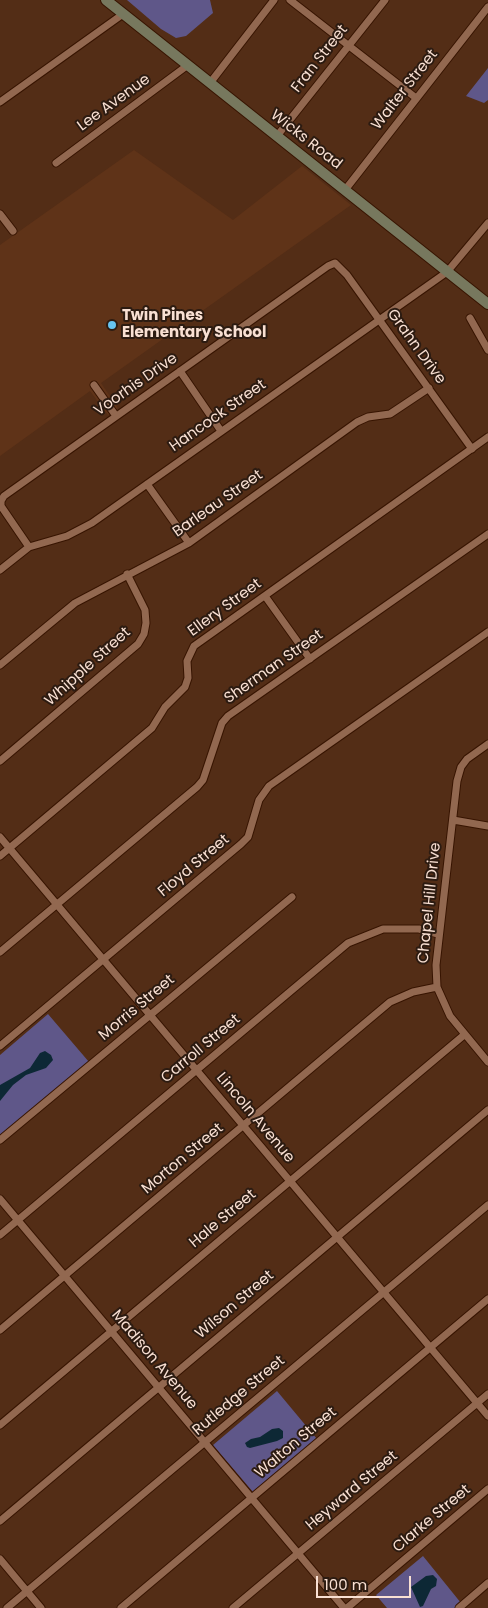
<!DOCTYPE html>
<style>
body{margin:0}
#map{position:relative;width:488px;height:1608px;overflow:hidden;background:#532d16;font-family:Poppins,sans-serif}
canvas{display:block}
.scale{position:absolute;left:316px;top:1576px;width:95px;height:22px;box-sizing:border-box;border:2px solid #f9e0d3;border-top:0;padding-left:6px;font-size:15px;line-height:18px;white-space:nowrap;color:#f9e0d3;-webkit-text-stroke:4px #2c1b11;paint-order:stroke}
</style>
<div id="map">
<canvas width="488" height="1608"></canvas>
<div class="scale">100 m</div>
</div>
<script>
const c = document.querySelector('canvas').getContext('2d');
c.lineJoin = 'round';
function fillPath(path, color) { c.fillStyle = color; c.fill(path, 'evenodd'); }
const toPath = rows => new Path2D(rows.map(r => 'M' + r).join(''));
function stroke(path, color, width, dash) { c.strokeStyle = color; c.lineWidth = width; c.lineCap = dash ? 'butt' : 'round'; c.setLineDash(dash || []); c.stroke(path); }
function label(font, color, halo, rows, align = 'center') {
  c.font = font + ' Poppins,sans-serif'; c.lineWidth = 4; c.setLineDash([]); c.textBaseline = 'middle'; c.strokeStyle = halo; c.fillStyle = color; for (const [text, x, y, turn = 0] of rows) {
    c.save(); c.translate(x, y); c.rotate((+turn || 0) * Math.PI / 180); c.textAlign = isNaN(turn) ? turn : align; if (halo) c.strokeText(text, 0, 0); c.fillText(text, 0, 0); c.restore();
  }
}
fillPath(toPath([
 [134,150,233,220,302,166,351,205,101,383,118,408,108,415,90,391,0,456,0,245]
]), '#5f3318');
fillPath(toPath([
 [127,0,210,0,213,13,186,36,176,38,161,29],
 [488,68,488,100,484,103,466,96],
 [48,1014,89,1062,0,1137,0,1055],
 [277,1391,317,1439,253,1492,213,1445],
 [423,1556,461,1603,456,1608,387,1608,376,1595]
]), '#5f5789');
fillPath(toPath([
 [45,1051,51,1055,53,1060,46,1068,26,1075,13,1085,0,1101,0,1085,30,1068,40,1053],
 [279,1428,283,1431,283,1438,277,1441,250,1448,247,1447,245,1443,251,1439,260,1437,272,1429],
 [433,1575,437,1579,436,1586,431,1589,423,1606,420,1607,411,1587,426,1576]
]), '#0d2835');
const street = toPath([
 [290,0,416,98],
 [210,83,274,0],
 [0,102,123,14],
 [277,136,385,0],
 [56,163,188,65],
 [345,190,488,7],
 [0,214,13,231],
 [470,318,488,350],
 [180,371,221,431],
 [94,385,116,416],
 [147,484,189,543],
 [29,547,1,506,1,501,4,496,328,266,335,263,347,275,472,449],
 [0,570,29,547,67,536,92,523,447,272,488,223],
 [265,596,310,659],
 [0,665,75,603,189,543,357,422,368,417,390,414,429,388],
 [488,744,467,759,461,767,457,781,436,965,437,987,450,1016,488,1062],
 [0,761,138,644,144,634,146,623,145,610,127,574],
 [453,820,488,826],
 [0,837,488,1416],
 [0,856,152,728,165,707,185,687,188,678,187,661,194,646,488,437],
 [0,952,197,787,203,780,222,723,228,716,488,534],
 [0,1046,241,844,248,837,259,800,269,786,488,632],
 [0,1140,292,897],
 [0,1199,344,1608],
 [0,1235,348,943,383,929,419,929,438,934],
 [0,1330,390,1002,413,992,437,987],
 [0,1425,464,1035],
 [0,1521,488,1110],
 [0,1559,41,1608],
 [7,1608,488,1205],
 [121,1608,488,1299],
 [233,1608,488,1394],
 [347,1608,488,1489],
 [459,1608,488,1583]
]);
const secondary = toPath([
 [106,0,488,304]
]);
stroke(street, '#371400', 9);
stroke(secondary, '#371400', 12);
stroke(street, '#926850', 7);
stroke(secondary, '#77785e', 10);
for (const [x, y, r, color] of [
 [112,325,5,"#67c4f0"]
]) { const dot = new Path2D(); dot.arc(x, y, r, 0, 2 * Math.PI); c.fillStyle = color; c.fill(dot); stroke(dot, '#2c1b11', 2); }
label('15px', '#f9e0d3', '#2c1b11', [
 ["Fran Street",320,59,-52],
 ["Walter Street",405,90,-52],
 ["Lee Avenue",114,103,-36],
 ["Wicks Road",306,140,38],
 ["Grahn Drive",416,347,54],
 ["Voorhis Drive",136,385,-35],
 ["Hancock Street",218,416,-35],
 ["Barleau Street",218,504,-35],
 ["Ellery Street",225,608,-36],
 ["Whipple Street",88,667,-42],
 ["Sherman Street",274,667,-35],
 ["Floyd Street",194,866,-40],
 ["Chapel Hill Drive",430,903,-84],
 ["Morris Street",137,1008,-40],
 ["Carroll Street",201,1049,-40],
 ["Lincoln Avenue",255,1118,50],
 ["Morton Street",183,1159,-40],
 ["Hale Street",223,1219,-40],
 ["Wilson Street",235,1305,-40],
 ["Madison Avenue",154,1360,50],
 ["Rutledge Street",239,1396,-40],
 ["Walton Street",296,1443,-40],
 ["Heyward Street",352,1491,-40],
 ["Clarke Street",432,1519,-40]
]);
label('bold 15px', '#f9e0d3', '#2c1b11', [
 ["Twin Pines",122,316],
 ["Elementary School",122,333]
], 'left');
</script>
